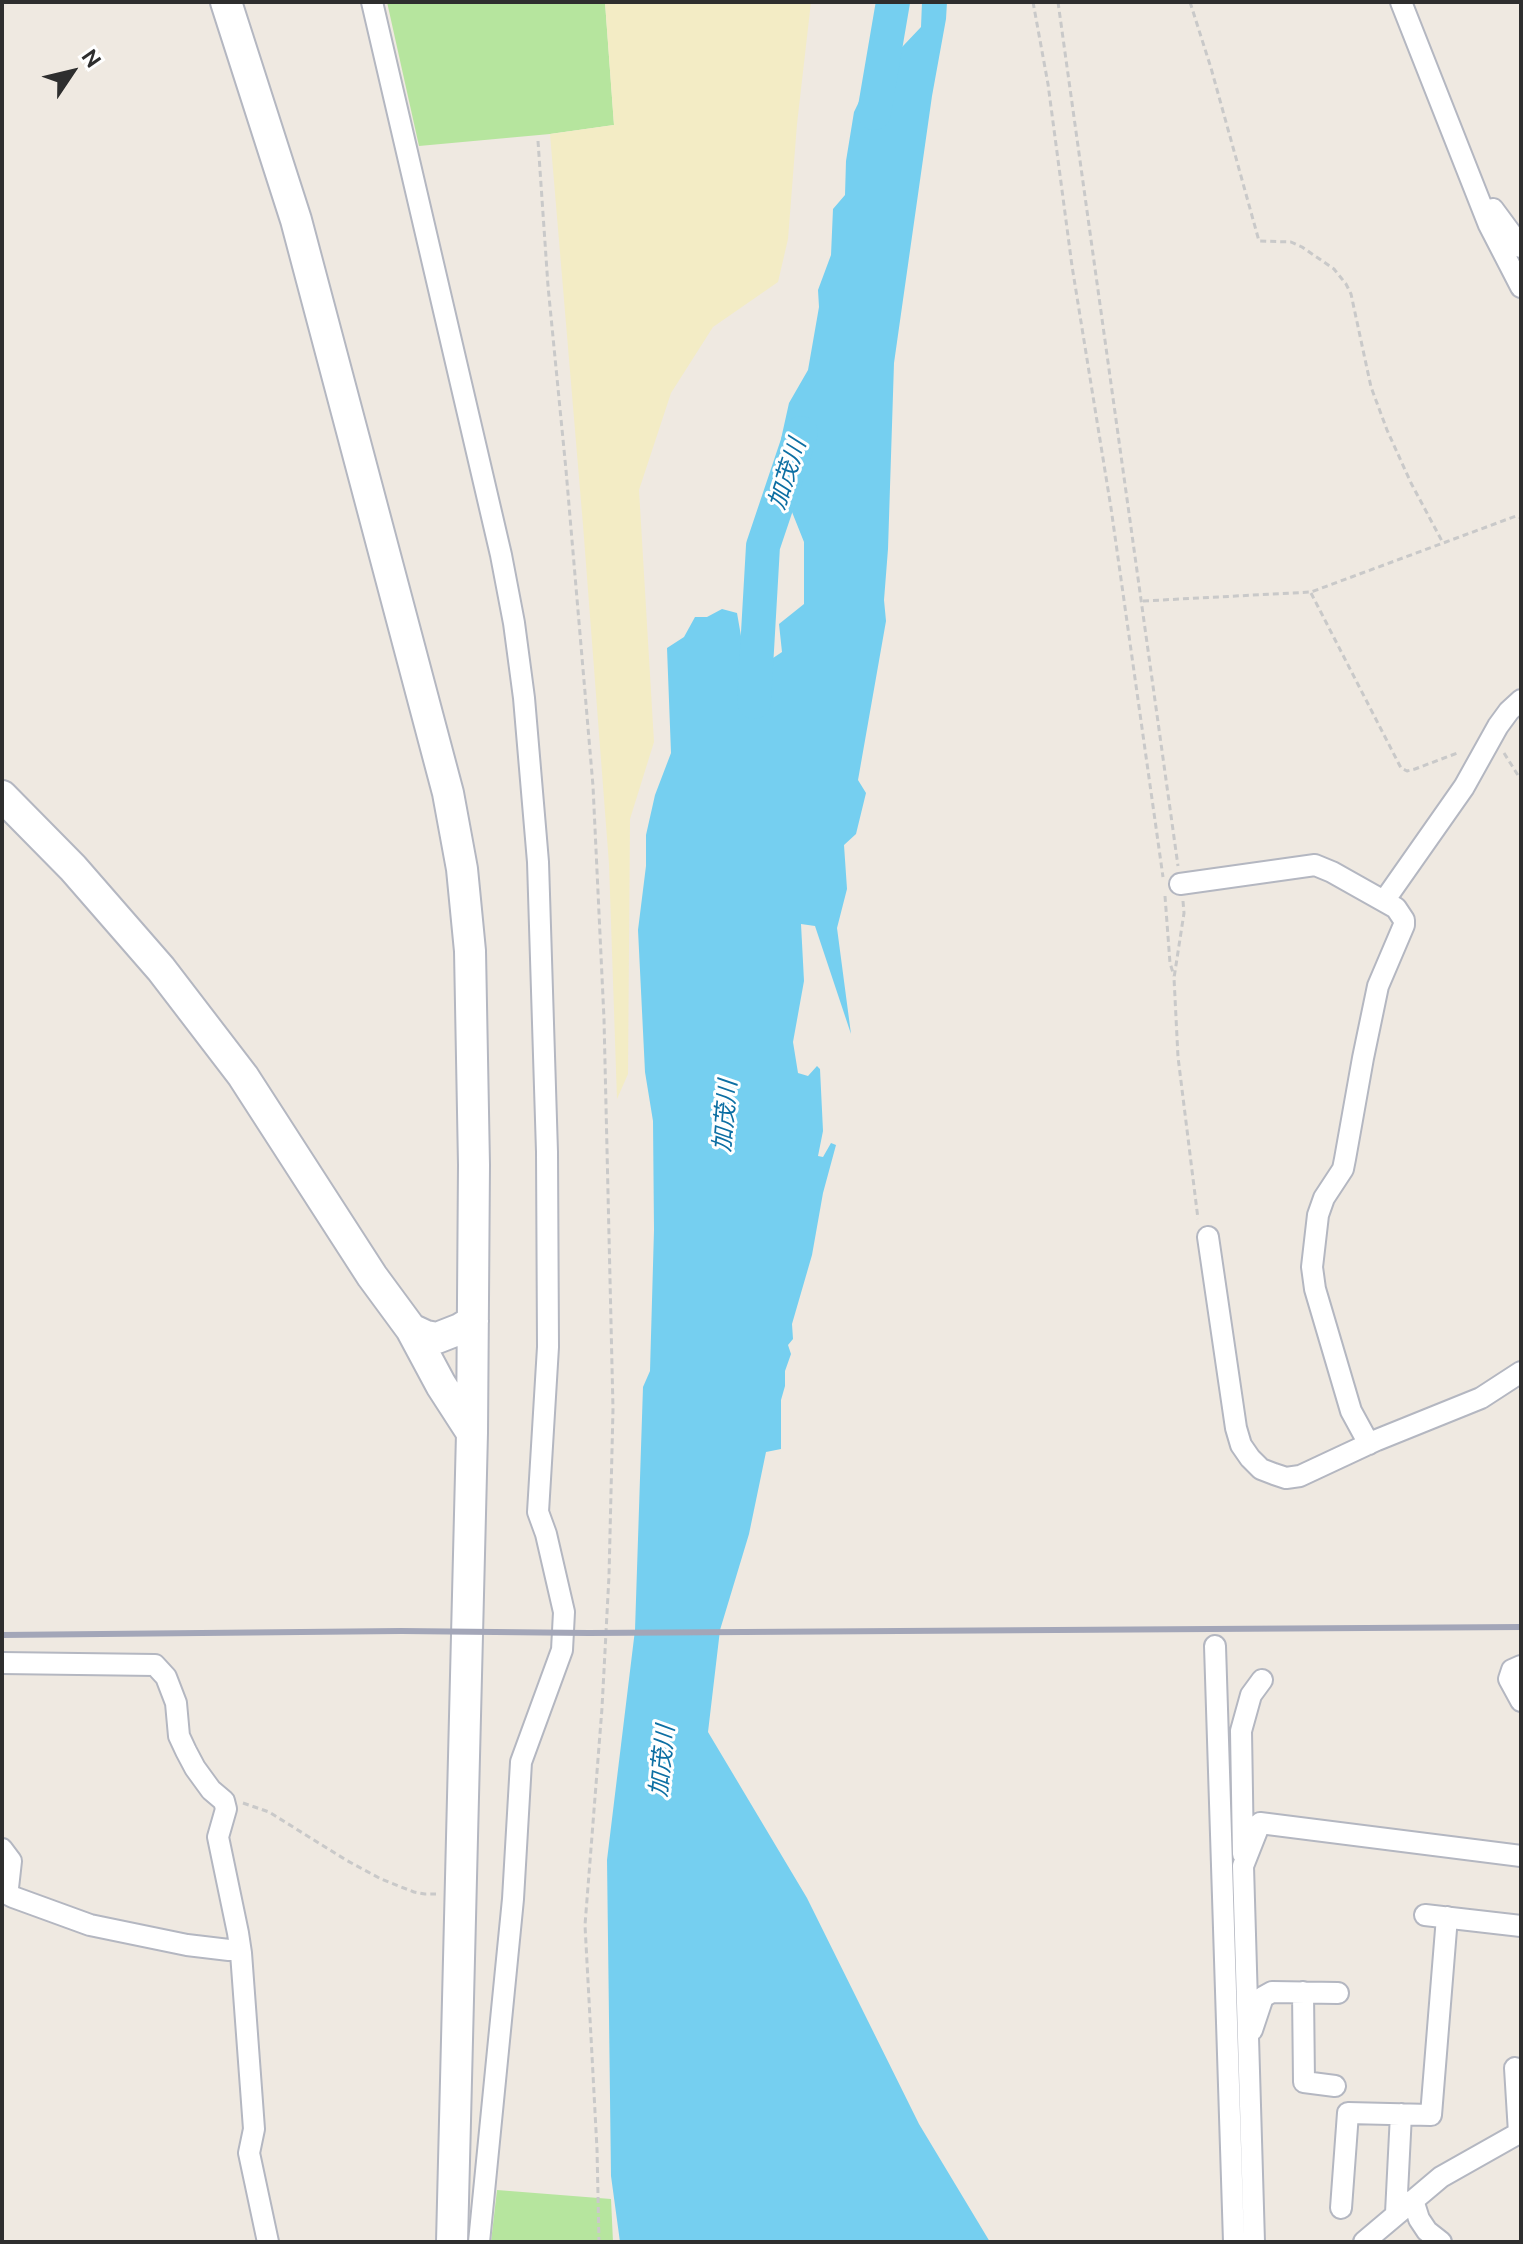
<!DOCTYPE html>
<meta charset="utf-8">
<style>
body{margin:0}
#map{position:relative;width:1523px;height:2244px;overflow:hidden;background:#efe9e1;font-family:Ubuntu,sans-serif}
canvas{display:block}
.frame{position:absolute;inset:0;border:4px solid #2e2e2e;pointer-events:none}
.north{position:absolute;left:32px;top:32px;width:80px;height:80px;-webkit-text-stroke:6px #fff;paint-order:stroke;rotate:55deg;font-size:22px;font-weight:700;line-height:32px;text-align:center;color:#2e2e2e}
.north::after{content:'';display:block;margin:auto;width:28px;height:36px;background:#2e2e2e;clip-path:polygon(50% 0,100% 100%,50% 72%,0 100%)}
</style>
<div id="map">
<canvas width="1523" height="2244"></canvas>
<div class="frame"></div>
<div class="north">N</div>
</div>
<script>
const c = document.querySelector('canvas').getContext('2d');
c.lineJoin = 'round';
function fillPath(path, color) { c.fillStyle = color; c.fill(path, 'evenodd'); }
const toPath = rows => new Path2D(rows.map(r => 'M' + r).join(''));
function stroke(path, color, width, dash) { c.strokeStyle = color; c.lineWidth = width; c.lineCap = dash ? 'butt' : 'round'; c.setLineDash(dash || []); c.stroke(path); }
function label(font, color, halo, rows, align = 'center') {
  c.font = font + ' Ubuntu,"Noto Sans JP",sans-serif'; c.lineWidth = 6; c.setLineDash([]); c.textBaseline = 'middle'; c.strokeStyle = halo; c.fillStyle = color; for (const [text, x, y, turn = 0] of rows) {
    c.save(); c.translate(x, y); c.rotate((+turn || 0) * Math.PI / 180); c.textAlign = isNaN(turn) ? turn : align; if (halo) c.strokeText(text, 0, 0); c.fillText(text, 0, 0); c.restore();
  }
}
fillPath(toPath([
 [387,2,605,2,614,125,550,134,419,146],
 [497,2190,611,2199,613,2242,491,2242]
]), '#b6e59e');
fillPath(toPath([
 [605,2,811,2,797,124,788,239,778,282,713,327,671,393,639,490,654,742,630,819,628,1074,617,1099,609,864,583,525,550,134,614,125]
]), '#f3ecc5');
fillPath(toPath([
 [922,2,947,2,946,19,932,96,894,363,888,549,884,600,886,621,858,780,866,793,856,834,844,845,847,889,837,928,851,1034,815,926,801,924,804,981,793,1042,798,1073,808,1076,817,1066,820,1069,823,1131,818,1156,823,1157,831,1143,836,1145,823,1193,812,1255,792,1324,793,1339,788,1345,791,1354,785,1371,785,1386,781,1400,781,1449,766,1452,749,1534,720,1630,708,1732,807,1898,919,2124,990,2242,620,2242,611,2176,607,1860,635,1630,643,1387,650,1371,654,1230,653,1121,645,1072,638,930,646,866,646,835,655,795,671,753,667,648,684,637,695,617,707,617,722,609,737,613,741,636,749,634,748,654,767,662,782,652,779,624,804,604,804,542,792,512,781,439,789,403,808,370,819,307,818,290,831,255,833,209,845,195,846,161,854,112,868,83,921,27]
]), '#75cff0');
stroke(toPath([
 [874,113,893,2],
 [754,702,763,546,801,433]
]), '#75cff0', 34);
const street = toPath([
 [372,2,501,555,514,623,524,698,538,862,547,1152,548,1347,538,1512,546,1534,564,1612,562,1650,521,1762,513,1899,479,2242],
 [1401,2,1489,225,1521,287],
 [1493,209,1521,247],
 [1180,884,1315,865,1332,872,1396,908,1404,920,1404,925,1378,986,1363,1058,1345,1159,1343,1169,1324,1198,1318,1215,1312,1267,1315,1289,1351,1411,1369,1444],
 [1384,901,1464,787,1498,726,1509,711,1521,700],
 [1208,1237,1236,1428,1241,1445,1250,1458,1261,1469,1274,1474,1286,1478,1300,1476,1377,1440,1481,1398,1521,1372],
 [1215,1646,1234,2242],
 [2,1663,155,1665,166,1677,176,1703,179,1736,186,1751,195,1768,211,1790,224,1801,226,1809,218,1837,238,1933,241,1953,254,2129,249,2153,268,2242],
 [1521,1666,1512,1670,1509,1679,1521,1701],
 [2,1849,11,1861,8,1888,9,1895,13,1897,90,1925,187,1945,229,1950,240,1949],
 [1243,1854,1241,1731,1251,1695,1262,1680],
 [1425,1915,1521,1926],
 [1303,1992,1304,2082,1335,2086],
 [1252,2030,1263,1997,1272,1992,1338,1993],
 [1413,2200,1419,2219,1427,2231,1441,2242],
 [1341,2208,1348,2113,1431,2115,1447,1917],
 [1396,2213,1401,2114],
 [1254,2242,1243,1866,1260,1823,1521,1856],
 [1364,2242,1441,2177,1519,2133,1515,2068]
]);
const secondary = toPath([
 [226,2,296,220,448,793,462,869,470,951,474,1165,472,1433,452,2242],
 [2,796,73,868,161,969,243,1076,372,1276,411,1329,441,1385,472,1433],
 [411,1329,426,1336,437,1338,460,1329,473,1321]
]);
stroke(street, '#b4b7c1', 24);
stroke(secondary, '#b4b7c1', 34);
stroke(toPath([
 [1033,2,1048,84,1072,266,1111,508,1163,877],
 [1058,2,1178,866],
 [1190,2,1211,68,1259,241,1291,242,1302,247,1334,269,1346,284,1351,294,1371,387,1387,430,1411,483,1443,543],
 [538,141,548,286,566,470,593,786,604,1019,613,1409,609,1576,602,1708,585,1925,597,2149,599,2242],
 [1311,593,1401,768,1407,771,1415,769,1460,752],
 [1143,601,1311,592,1516,516,1521,518],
 [1504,753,1521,780],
 [1165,896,1170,963,1174,976],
 [1183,901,1184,913,1174,978,1178,1057,1198,1219],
 [243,1803,269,1812,346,1860,381,1879,414,1892,425,1894,436,1894]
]), '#c9c9c9', 3, [6, 4]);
stroke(street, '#fff', 20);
stroke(secondary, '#fff', 30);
stroke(toPath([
 [2,1635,401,1631,589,1633,1521,1627]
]), '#a3a6b8', 6);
label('italic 24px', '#0d6fa3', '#fff', [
 ["加茂川",787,474,-72],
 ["加茂川",725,1116,-85],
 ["加茂川",662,1761,-84]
]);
</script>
